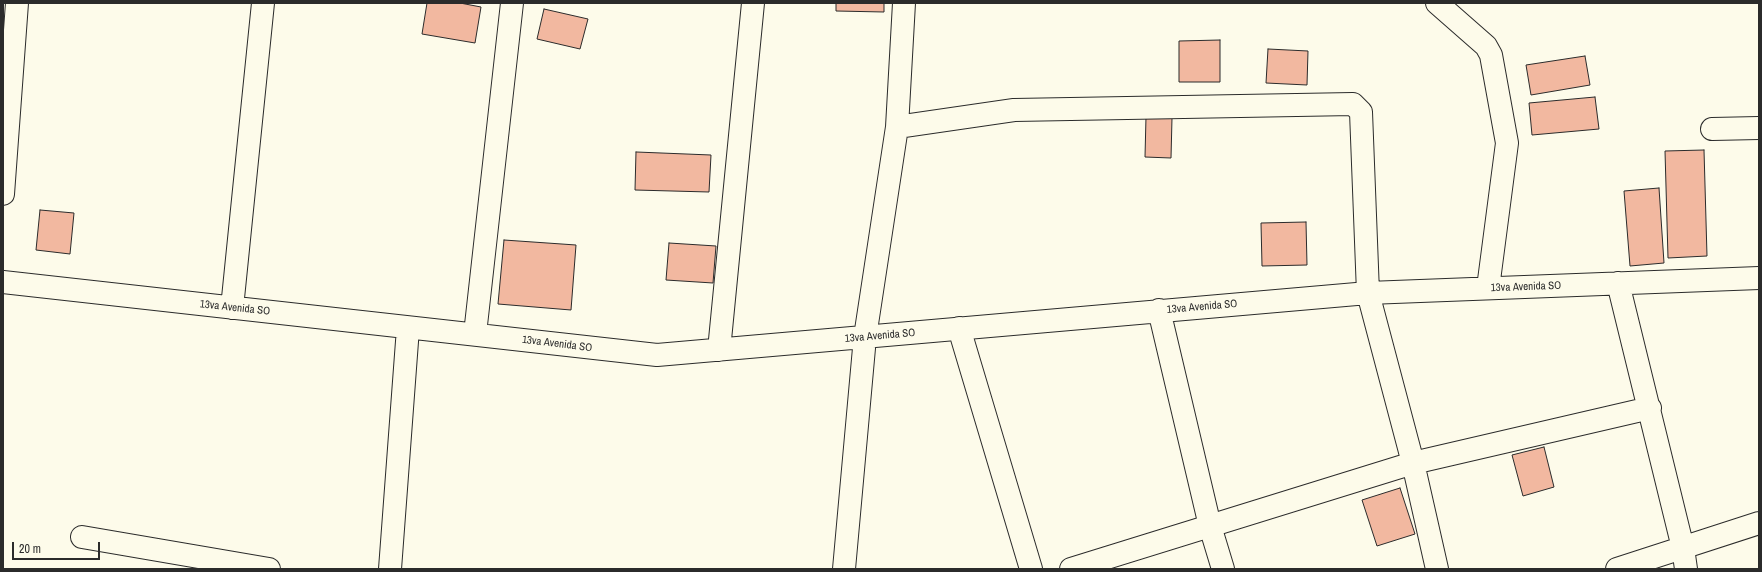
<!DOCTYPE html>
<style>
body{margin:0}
#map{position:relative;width:1762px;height:572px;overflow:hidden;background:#fdfbea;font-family:"Archivo Narrow",sans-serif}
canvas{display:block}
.frame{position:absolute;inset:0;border:4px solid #2b2b2b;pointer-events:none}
.scale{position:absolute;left:12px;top:542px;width:88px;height:18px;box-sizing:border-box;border:2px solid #2b2b2b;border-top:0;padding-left:5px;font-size:12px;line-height:14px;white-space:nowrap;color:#2b2b2b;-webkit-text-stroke:3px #fdfbea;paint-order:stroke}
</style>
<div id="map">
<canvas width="1762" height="572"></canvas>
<div class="frame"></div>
<div class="scale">20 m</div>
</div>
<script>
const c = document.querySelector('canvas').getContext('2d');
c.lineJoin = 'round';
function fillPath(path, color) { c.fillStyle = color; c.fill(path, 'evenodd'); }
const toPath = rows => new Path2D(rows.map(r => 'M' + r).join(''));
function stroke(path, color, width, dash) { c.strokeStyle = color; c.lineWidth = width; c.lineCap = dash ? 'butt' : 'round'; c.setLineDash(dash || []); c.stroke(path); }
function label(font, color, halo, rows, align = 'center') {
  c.font = font + ' "Archivo Narrow",sans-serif'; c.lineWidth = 3; c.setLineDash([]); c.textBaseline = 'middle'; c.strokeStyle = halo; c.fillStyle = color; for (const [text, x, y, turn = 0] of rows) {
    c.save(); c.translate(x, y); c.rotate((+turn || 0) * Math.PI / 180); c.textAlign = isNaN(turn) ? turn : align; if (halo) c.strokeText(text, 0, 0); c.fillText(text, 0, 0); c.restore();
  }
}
const building = toPath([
 [427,3,460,3,481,7,475,43,422,34,427,3],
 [836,3,884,3,884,12,836,11,836,3],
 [544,9,588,19,580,49,537,39,544,9],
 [1220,40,1220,82,1179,82,1179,41,1220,40],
 [1268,49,1308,51,1307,85,1266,83,1268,49],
 [1585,56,1590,85,1531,95,1526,65,1585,56],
 [1595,97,1599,129,1532,135,1529,103,1595,97],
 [1146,117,1172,118,1171,158,1145,157,1146,117],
 [1704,150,1707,256,1668,258,1665,151,1704,150],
 [636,152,711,155,709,192,635,190,636,152],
 [1659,188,1664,263,1630,266,1624,191,1659,188],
 [40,210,74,213,70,254,36,250,40,210],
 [1306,222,1307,265,1262,266,1261,223,1306,222],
 [504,240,576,245,571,310,498,304,504,240],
 [669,243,716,246,713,283,666,280,669,243],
 [1544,447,1554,487,1523,496,1512,455,1544,447],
 [1400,488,1415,534,1377,546,1362,500,1400,488]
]);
fillPath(building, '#f2b8a0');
stroke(building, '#2b2b2b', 1);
const minor = toPath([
 [1437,3,1486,46,1491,55,1507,143,1488,288],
 [897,127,1014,110,1353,104,1361,112,1368,293,1413,463,1437,569],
 [1712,129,1759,128],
 [3,194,17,3],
 [3,282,657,355,1368,293,1759,278],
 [1618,283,1683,548,1686,569],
 [232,308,263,3],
 [1159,310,1210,526,1223,569],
 [959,328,1031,569],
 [475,334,512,3],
 [719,350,753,3],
 [82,537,269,569],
 [390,569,408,328],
 [844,569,865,337,897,127,904,3],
 [1071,569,1413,463,1650,408],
 [1617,569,1759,523]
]);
stroke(minor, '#2b2b2b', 24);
stroke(minor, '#fdfbea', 22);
label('11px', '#2b2b2b', '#fdfbea', [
 ["13va Avenida SO",1526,287,-2],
 ["13va Avenida SO",1202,307,-5],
 ["13va Avenida SO",235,308,6],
 ["13va Avenida SO",880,336,-5],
 ["13va Avenida SO",557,344,7]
]);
</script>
